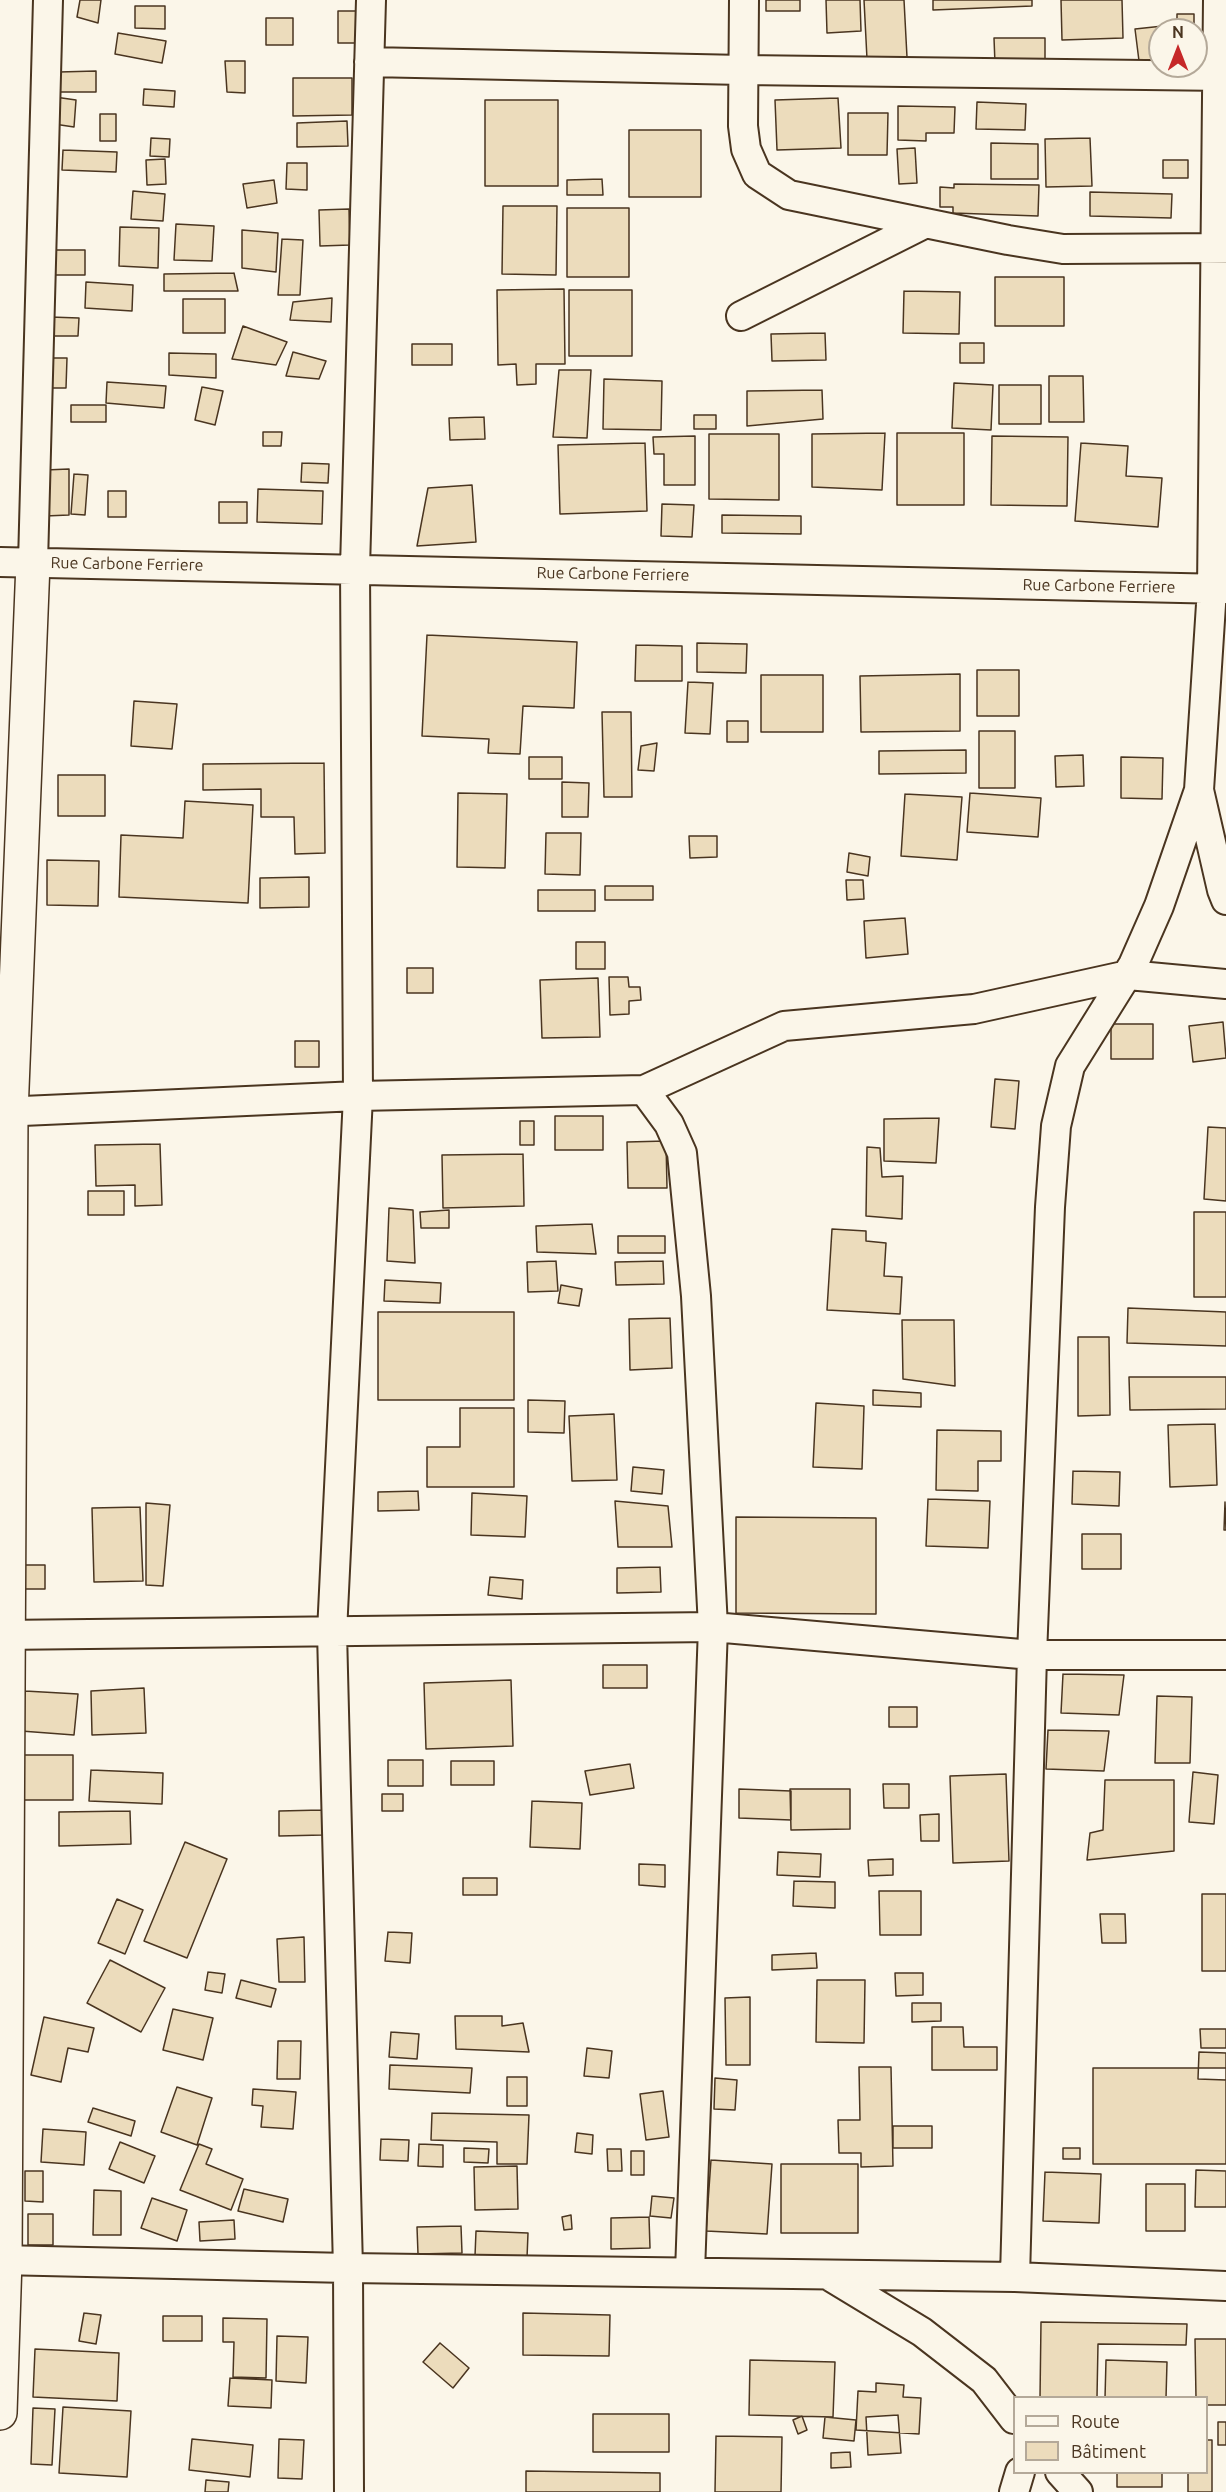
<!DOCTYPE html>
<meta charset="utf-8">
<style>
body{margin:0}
#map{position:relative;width:1226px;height:2492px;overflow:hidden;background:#fbf6e9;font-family:Ubuntu,sans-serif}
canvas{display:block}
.legend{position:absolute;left:1013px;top:2396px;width:195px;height:78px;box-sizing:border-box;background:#fbf6e9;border:2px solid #b4a999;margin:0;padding:8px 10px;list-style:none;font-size:18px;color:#4a3520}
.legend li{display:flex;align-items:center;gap:12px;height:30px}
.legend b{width:30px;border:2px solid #b4a999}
.north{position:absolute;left:1148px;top:18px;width:60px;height:60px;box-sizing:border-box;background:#fbf6e9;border:2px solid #b4a999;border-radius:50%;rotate:0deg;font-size:16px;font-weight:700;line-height:24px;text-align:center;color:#4a3520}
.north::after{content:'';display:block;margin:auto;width:21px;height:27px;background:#c62828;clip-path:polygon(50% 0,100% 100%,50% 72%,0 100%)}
</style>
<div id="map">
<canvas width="1226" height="2492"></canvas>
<ul class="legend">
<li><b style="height:8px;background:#fbf6e9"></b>Route</li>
<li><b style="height:16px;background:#ecdcbc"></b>Bâtiment</li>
</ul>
<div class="north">N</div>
</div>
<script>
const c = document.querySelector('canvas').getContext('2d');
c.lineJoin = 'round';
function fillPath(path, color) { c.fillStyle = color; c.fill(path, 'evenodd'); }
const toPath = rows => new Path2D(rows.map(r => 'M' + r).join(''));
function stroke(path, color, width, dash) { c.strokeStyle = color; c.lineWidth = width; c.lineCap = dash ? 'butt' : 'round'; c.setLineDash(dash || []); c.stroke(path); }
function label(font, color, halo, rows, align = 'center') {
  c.font = font + ' Ubuntu,sans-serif'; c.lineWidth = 4.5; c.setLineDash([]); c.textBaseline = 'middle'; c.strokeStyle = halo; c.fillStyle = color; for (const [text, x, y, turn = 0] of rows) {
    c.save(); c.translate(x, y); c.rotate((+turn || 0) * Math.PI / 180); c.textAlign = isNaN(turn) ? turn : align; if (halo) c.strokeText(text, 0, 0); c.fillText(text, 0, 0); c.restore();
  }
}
const building = toPath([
 [80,0,101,0,98,23,77,17,80,0],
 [766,0,800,0,800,11,766,11,766,0],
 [826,0,860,0,861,31,827,33,826,0],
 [864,0,904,0,907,57,867,59,864,0],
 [933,0,1032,0,1032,6,933,10,933,0],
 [1061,0,1122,0,1123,38,1062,40,1061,0],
 [135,6,165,6,165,29,135,28,135,6],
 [338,11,357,11,357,43,338,43,338,11],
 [1177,14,1194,14,1194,30,1177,30,1177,14],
 [266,18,293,18,293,45,266,45,266,18],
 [1163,26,1164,30,1160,30,1160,59,1139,61,1135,29,1163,26],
 [118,33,166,41,162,63,115,54,118,33],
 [994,38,1045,38,1045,63,995,64,994,38],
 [225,61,245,61,245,93,227,92,225,61],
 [96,71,96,92,59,92,59,72,96,71],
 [293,78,352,78,352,115,293,116,293,78],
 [144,89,175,91,174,107,143,105,144,89],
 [55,97,76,100,74,127,54,124,55,97],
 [838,98,841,148,777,150,775,100,838,98],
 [485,100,558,100,558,186,485,186,485,100],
 [977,102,1026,104,1025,130,976,129,977,102],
 [898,106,955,107,954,133,926,133,926,141,898,140,898,106],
 [848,113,888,113,887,155,848,155,848,113],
 [100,114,116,114,116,141,100,141,100,114],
 [347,121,348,146,297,147,297,123,347,121],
 [629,130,701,130,701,197,629,197,629,130],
 [151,138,170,139,169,157,150,156,151,138],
 [1090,138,1092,186,1046,187,1045,139,1090,138],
 [991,143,1038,144,1038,179,991,179,991,143],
 [915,148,917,183,899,184,897,149,915,148],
 [63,150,117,152,116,172,62,170,63,150],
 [165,159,166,184,147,185,146,160,165,159],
 [1163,160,1188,160,1188,178,1163,178,1163,160],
 [287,163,307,163,307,190,286,189,287,163],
 [602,179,603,195,567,195,567,180,602,179],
 [274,180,277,203,247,208,243,184,274,180],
 [954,184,1039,185,1038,216,953,213,953,207,940,207,940,187,954,188,954,184],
 [133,191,165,194,163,221,131,219,133,191],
 [1090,192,1172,194,1171,218,1090,216,1090,192],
 [503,206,557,206,556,275,502,274,503,206],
 [567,208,629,208,629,277,567,277,567,208],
 [349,209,350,245,320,246,319,210,349,209],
 [176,224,214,226,212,261,174,260,176,224],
 [120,227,159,228,158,268,119,266,120,227],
 [242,230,278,233,276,272,242,268,242,230],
 [282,239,303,240,300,295,278,295,282,239],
 [49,250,85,250,85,275,49,275,49,250],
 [234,273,238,291,164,291,164,274,234,273],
 [995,277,1064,277,1064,326,995,326,995,277],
 [86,282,133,285,132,311,85,308,86,282],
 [564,289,565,364,536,364,536,384,517,385,516,364,498,365,497,290,564,289],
 [569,290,632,290,632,356,569,356,569,290],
 [904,291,960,292,959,334,903,333,904,291],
 [332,298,331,322,290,320,293,302,332,298],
 [183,299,225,299,225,333,183,333,183,299],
 [50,317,79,318,78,336,50,336,50,317],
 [243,326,287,342,276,365,232,359,243,326],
 [825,333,826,360,772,361,771,334,825,333],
 [960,343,984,343,984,363,960,363,960,343],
 [412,344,452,344,452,365,412,365,412,344],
 [293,352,326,361,319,379,286,376,293,352],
 [169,353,216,354,216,378,169,375,169,353],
 [46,358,67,358,66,388,46,388,46,358],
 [559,370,591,370,587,438,553,437,559,370],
 [1049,376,1083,376,1084,422,1049,422,1049,376],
 [604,379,662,381,661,430,603,429,604,379],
 [107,382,166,386,164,408,106,403,107,382],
 [954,383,993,385,991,430,952,428,954,383],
 [999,385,1041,385,1041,424,999,424,999,385],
 [202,387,223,391,215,425,195,420,202,387],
 [822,390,823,419,747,426,747,391,822,390],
 [71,405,106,405,106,422,71,422,71,405],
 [694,415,716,415,716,429,694,429,694,415],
 [484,417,485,439,450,440,449,418,484,417],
 [263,432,282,432,281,446,263,446,263,432],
 [885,433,882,490,812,487,812,434,885,433],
 [897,433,964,433,964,505,897,505,897,433],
 [709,434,779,434,779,500,709,499,709,434],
 [695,436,695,485,664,485,664,454,654,454,653,437,695,436],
 [992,436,1068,437,1067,506,991,505,992,436],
 [645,443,647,511,560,514,558,445,645,443],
 [1081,443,1128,446,1126,476,1162,478,1158,527,1075,521,1081,443],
 [302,463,329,464,328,483,301,482,302,463],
 [69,469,69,515,45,516,45,470,69,469],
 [74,474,88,475,85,515,71,514,74,474],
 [472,485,476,542,417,546,428,488,472,485],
 [258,489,323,491,322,524,257,522,258,489],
 [108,491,126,491,126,517,108,517,108,491],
 [219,502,247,502,247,523,219,523,219,502],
 [662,504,694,505,692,537,661,536,662,504],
 [722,515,801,516,801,534,722,533,722,515],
 [427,635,577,642,574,708,523,706,520,754,488,753,489,739,422,736,427,635],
 [697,643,747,644,746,673,697,672,697,643],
 [636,645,682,646,682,681,635,681,636,645],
 [977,670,1019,670,1019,716,977,716,977,670],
 [960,674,960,731,861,732,860,676,960,674],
 [761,675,823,675,823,732,761,732,761,675],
 [688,682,713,683,710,734,685,733,688,682],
 [134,701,177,704,172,749,131,746,134,701],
 [602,712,631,712,632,797,604,797,602,712],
 [727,721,748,721,748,742,727,742,727,721],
 [979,731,1015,731,1015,788,979,788,979,731],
 [657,743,654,771,638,770,641,746,657,743],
 [966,750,966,773,879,774,879,751,966,750],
 [1083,755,1084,786,1056,787,1055,756,1083,755],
 [529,757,562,757,562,779,529,779,529,757],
 [1121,757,1163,758,1162,799,1121,798,1121,757],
 [324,763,325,853,295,854,294,817,261,817,261,789,203,790,203,764,324,763],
 [58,775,105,775,105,816,58,816,58,775],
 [562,782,589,783,588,817,562,817,562,782],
 [458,793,507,794,505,868,457,867,458,793],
 [970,793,1041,798,1038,837,967,832,970,793],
 [905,794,962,797,957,860,901,856,905,794],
 [185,801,253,805,248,903,119,897,121,835,183,838,185,801],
 [546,833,581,833,580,875,545,874,546,833],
 [689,836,717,836,717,857,690,858,689,836],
 [849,853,870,857,868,876,847,872,849,853],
 [47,860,99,861,98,906,47,905,47,860],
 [309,877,309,907,260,908,260,878,309,877],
 [846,880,863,880,864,899,847,900,846,880],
 [605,886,653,886,653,900,605,900,605,886],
 [538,890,595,890,595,911,538,911,538,890],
 [905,918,908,954,866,958,864,921,905,918],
 [576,942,605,942,605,969,576,969,576,942],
 [407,968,433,968,433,993,407,993,407,968],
 [609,977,628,977,629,987,640,987,641,1000,629,1001,629,1014,610,1015,609,977],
 [598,978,600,1037,542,1038,540,980,598,978],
 [1223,1022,1226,1058,1193,1062,1189,1026,1223,1022],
 [1111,1024,1153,1024,1153,1059,1111,1059,1111,1024],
 [295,1041,319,1041,319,1067,295,1067,295,1041],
 [995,1079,1019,1081,1015,1129,991,1127,995,1079],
 [555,1116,603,1116,603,1150,555,1150,555,1116],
 [939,1118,936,1163,884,1161,884,1119,939,1118],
 [520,1121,534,1121,534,1145,520,1145,520,1121],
 [1208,1127,1226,1128,1226,1201,1204,1199,1208,1127],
 [666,1141,667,1188,628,1188,627,1142,666,1141],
 [160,1144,162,1205,135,1206,135,1185,96,1186,95,1145,160,1144],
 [867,1147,880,1148,882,1177,903,1176,902,1219,866,1216,867,1147],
 [523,1154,524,1206,443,1208,442,1155,523,1154],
 [88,1191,124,1191,124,1215,88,1215,88,1191],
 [389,1208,413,1210,415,1263,387,1261,389,1208],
 [449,1210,449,1228,421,1228,420,1212,449,1210],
 [1194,1212,1226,1212,1226,1297,1194,1297,1194,1212],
 [592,1224,596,1254,537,1252,536,1226,592,1224],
 [832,1229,866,1231,866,1241,886,1243,884,1276,902,1277,900,1314,827,1310,832,1229],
 [618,1236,665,1236,665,1253,618,1253,618,1236],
 [556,1261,558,1291,528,1292,527,1262,556,1261],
 [663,1261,664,1284,616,1285,615,1262,663,1261],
 [385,1280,441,1283,440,1303,384,1301,385,1280],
 [561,1285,582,1289,579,1306,558,1303,561,1285],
 [1128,1308,1226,1312,1226,1346,1127,1343,1128,1308],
 [378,1312,514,1312,514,1400,378,1400,378,1312],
 [670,1318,672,1368,630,1370,629,1319,670,1318],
 [902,1320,954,1320,955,1386,903,1379,902,1320],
 [1078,1337,1109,1337,1110,1415,1078,1416,1078,1337],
 [1129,1377,1226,1377,1226,1409,1130,1410,1129,1377],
 [873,1390,921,1393,921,1407,873,1405,873,1390],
 [528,1400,565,1401,564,1433,528,1432,528,1400],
 [816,1403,864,1406,862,1469,813,1467,816,1403],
 [460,1408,514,1408,514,1487,427,1487,427,1447,460,1447,460,1408],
 [614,1414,617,1480,572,1481,569,1416,614,1414],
 [1215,1424,1217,1485,1170,1487,1168,1425,1215,1424],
 [937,1430,1001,1431,1001,1461,978,1461,978,1491,936,1490,937,1430],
 [633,1467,664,1470,662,1494,631,1491,633,1467],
 [1073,1471,1120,1472,1119,1506,1072,1504,1073,1471],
 [418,1491,419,1510,378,1511,378,1492,418,1491],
 [472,1493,527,1496,525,1537,471,1535,472,1493],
 [928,1499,990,1501,988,1548,926,1546,928,1499],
 [615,1501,668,1506,672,1547,618,1547,615,1501],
 [1225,1502,1226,1530,1224,1530,1225,1502],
 [146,1503,170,1505,163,1586,146,1585,146,1503],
 [140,1507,143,1581,94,1582,92,1508,140,1507],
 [736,1517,876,1518,876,1614,736,1613,736,1517],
 [1082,1534,1121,1534,1121,1569,1082,1569,1082,1534],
 [23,1565,45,1565,45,1589,23,1589,23,1565],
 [660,1567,661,1592,617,1593,617,1568,660,1567],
 [490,1577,523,1580,522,1599,488,1595,490,1577],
 [603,1665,647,1665,647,1688,603,1688,603,1665],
 [1063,1674,1124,1675,1119,1715,1061,1713,1063,1674],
 [511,1680,513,1746,426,1749,424,1683,511,1680],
 [144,1688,146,1733,92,1735,91,1691,144,1688],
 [25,1691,78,1694,74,1735,21,1731,25,1691],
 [1157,1696,1192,1697,1190,1763,1155,1763,1157,1696],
 [889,1707,917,1707,917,1727,889,1727,889,1707],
 [1048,1730,1109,1731,1104,1771,1046,1769,1048,1730],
 [23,1755,73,1755,73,1800,23,1800,23,1755],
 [388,1760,423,1760,423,1786,388,1786,388,1760],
 [451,1761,494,1761,494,1785,451,1785,451,1761],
 [630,1764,634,1788,590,1795,585,1771,630,1764],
 [91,1770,163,1773,162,1804,89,1801,91,1770],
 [1193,1772,1218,1775,1214,1824,1189,1822,1193,1772],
 [1006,1774,1009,1861,953,1863,950,1776,1006,1774],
 [1105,1780,1174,1780,1174,1851,1087,1860,1090,1833,1103,1830,1105,1780],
 [883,1784,909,1784,909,1808,884,1808,883,1784],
 [739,1789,791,1791,791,1820,739,1818,739,1789],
 [790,1789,850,1789,850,1829,791,1830,790,1789],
 [382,1794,403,1794,403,1811,382,1811,382,1794],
 [532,1801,582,1803,580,1849,530,1847,532,1801],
 [322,1810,323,1835,279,1836,279,1811,322,1810],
 [130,1811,131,1844,59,1846,59,1812,130,1811],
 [939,1814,939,1841,921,1841,920,1815,939,1814],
 [185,1842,227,1859,187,1958,144,1941,185,1842],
 [778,1852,821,1854,820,1877,777,1875,778,1852],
 [893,1859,893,1875,869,1876,868,1860,893,1859],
 [639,1864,665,1865,665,1887,639,1885,639,1864],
 [463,1878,497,1878,497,1895,463,1895,463,1878],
 [794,1881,835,1882,835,1908,793,1906,794,1881],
 [879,1891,921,1891,921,1935,880,1935,879,1891],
 [1202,1894,1226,1894,1226,1971,1202,1971,1202,1894],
 [117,1899,143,1910,125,1954,98,1943,117,1899],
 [1100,1914,1125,1914,1126,1943,1102,1943,1100,1914],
 [388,1932,412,1933,410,1963,385,1961,388,1932],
 [304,1937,305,1982,279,1982,277,1939,304,1937],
 [816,1953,817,1968,772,1970,772,1955,816,1953],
 [110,1960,165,1988,141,2032,87,2003,110,1960],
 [208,1972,225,1974,222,1993,205,1990,208,1972],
 [895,1973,923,1973,923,1995,896,1996,895,1973],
 [241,1980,276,1989,271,2007,236,1998,241,1980],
 [817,1980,865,1980,864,2043,816,2042,817,1980],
 [750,1997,750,2065,726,2065,725,1998,750,1997],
 [912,2003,941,2003,941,2021,912,2022,912,2003],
 [173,2009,213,2018,203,2060,163,2050,173,2009],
 [455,2016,502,2016,502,2026,523,2023,529,2052,456,2049,455,2016],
 [44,2017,94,2028,88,2052,68,2048,61,2082,31,2075,44,2017],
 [932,2027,963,2027,964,2047,997,2047,997,2070,932,2070,932,2027],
 [1200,2029,1226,2029,1226,2048,1201,2048,1200,2029],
 [391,2032,419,2034,417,2059,389,2057,391,2032],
 [278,2041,301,2041,300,2079,277,2079,278,2041],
 [587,2048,612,2051,609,2078,584,2076,587,2048],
 [1199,2052,1226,2053,1226,2080,1198,2079,1199,2052],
 [390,2065,472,2068,470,2093,389,2089,390,2065],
 [859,2067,891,2067,893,2166,861,2167,861,2153,839,2153,838,2120,860,2120,859,2067],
 [1093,2068,1226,2068,1226,2164,1093,2164,1093,2068],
 [507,2077,527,2077,527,2106,507,2106,507,2077],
 [715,2078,737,2080,735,2110,714,2109,715,2078],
 [177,2087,212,2098,197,2145,161,2132,177,2087],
 [253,2089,296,2092,293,2129,261,2127,263,2106,252,2105,253,2089],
 [663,2091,669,2137,646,2140,640,2094,663,2091],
 [93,2108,135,2121,131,2136,88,2122,93,2108],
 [432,2113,529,2115,527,2164,497,2164,497,2142,431,2140,432,2113],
 [893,2126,932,2126,932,2148,893,2148,893,2126],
 [43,2129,86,2132,84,2165,41,2162,43,2129],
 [577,2133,593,2135,592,2154,575,2152,577,2133],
 [381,2139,409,2140,408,2161,380,2160,381,2139],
 [120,2142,155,2156,144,2183,109,2169,120,2142],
 [199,2144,212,2149,206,2164,243,2179,231,2210,180,2190,199,2144],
 [419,2144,443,2145,443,2167,418,2166,419,2144],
 [464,2148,489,2149,488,2163,464,2162,464,2148],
 [1063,2148,1080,2148,1080,2159,1063,2159,1063,2148],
 [607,2149,621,2149,622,2171,608,2171,607,2149],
 [631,2151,644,2151,644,2175,631,2175,631,2151],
 [711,2160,772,2164,767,2234,706,2231,711,2160],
 [781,2164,858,2164,858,2233,781,2233,781,2164],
 [517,2166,518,2209,475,2210,474,2167,517,2166],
 [1196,2170,1226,2171,1226,2207,1195,2207,1196,2170],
 [25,2171,43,2171,43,2202,25,2201,25,2171],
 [1045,2172,1101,2174,1099,2223,1043,2221,1045,2172],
 [1146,2184,1185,2184,1185,2231,1146,2231,1146,2184],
 [244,2189,288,2199,283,2222,238,2211,244,2189],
 [94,2190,121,2191,121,2235,93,2235,94,2190],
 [652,2196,674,2198,671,2218,650,2216,652,2196],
 [152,2198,187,2210,177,2241,141,2228,152,2198],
 [28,2214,53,2214,53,2245,28,2245,28,2214],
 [571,2215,572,2229,564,2230,562,2217,571,2215],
 [649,2217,650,2248,611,2249,611,2218,649,2217],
 [234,2220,235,2239,200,2241,199,2222,234,2220],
 [461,2226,462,2253,418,2254,417,2227,461,2226],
 [476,2231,528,2233,527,2258,475,2256,476,2231],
 [84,2313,101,2315,96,2344,79,2341,84,2313],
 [523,2313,610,2315,609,2356,523,2355,523,2313],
 [163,2316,202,2316,202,2341,163,2341,163,2316],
 [223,2318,267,2319,266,2378,233,2377,234,2342,223,2342,223,2318],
 [1041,2322,1187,2324,1186,2345,1098,2344,1097,2397,1040,2398,1041,2322],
 [277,2336,308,2337,306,2383,276,2381,277,2336],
 [1195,2339,1226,2339,1226,2405,1206,2405,1206,2398,1196,2398,1195,2339],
 [440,2343,469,2368,453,2388,423,2362,440,2343],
 [35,2349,119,2353,117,2401,33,2397,35,2349],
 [750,2360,835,2362,833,2417,749,2415,750,2360],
 [1106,2360,1167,2362,1166,2398,1105,2398,1106,2360],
 [230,2378,272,2380,271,2408,228,2406,230,2378],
 [876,2383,904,2385,903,2397,921,2398,919,2434,856,2430,858,2391,876,2392,876,2383],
 [63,2407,131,2411,127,2477,59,2473,63,2407],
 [33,2408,55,2409,52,2465,31,2464,33,2408],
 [593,2414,669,2414,669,2452,593,2452,593,2414],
 [898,2415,901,2453,868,2455,866,2417,898,2415],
 [802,2416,807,2430,798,2434,793,2420,802,2416],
 [825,2417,856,2420,854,2441,823,2438,825,2417],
 [1218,2422,1226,2422,1226,2445,1218,2445,1218,2422],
 [716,2436,782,2437,781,2492,715,2492,716,2436],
 [192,2439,253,2445,250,2477,189,2470,192,2439],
 [279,2439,304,2440,302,2479,278,2478,279,2439],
 [1206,2440,1212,2440,1212,2492,1188,2492,1188,2472,1206,2472,1206,2440],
 [850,2452,851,2467,831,2468,831,2453,850,2452],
 [526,2471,660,2473,660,2492,526,2492,526,2471],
 [1117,2472,1162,2472,1162,2487,1117,2487,1117,2472],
 [206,2480,229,2482,228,2492,205,2492,206,2480]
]);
fillPath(building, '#ecdcbc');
stroke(building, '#4a3520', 1.5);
const minor = toPath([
 [744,0,743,126,746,149,757,174,789,195,1008,240,1063,249,1226,248],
 [369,62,743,70,1226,76],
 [741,316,926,223],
 [0,562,1226,589],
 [33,563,48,0],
 [1199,790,1222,890,1226,900],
 [644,1090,669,1124,682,1153,696,1296,713,1627,690,2272],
 [0,1112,358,1096,644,1090,784,1026,974,1009,1128,975,1226,984],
 [0,1635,713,1627,1032,1655,1226,1655],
 [0,2260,348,2268,1015,2277,1226,2286],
 [828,2275,922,2332,984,2380,1014,2419],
 [1015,2277,1032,1655,1050,1207,1056,1126,1070,1066,1133,965,1159,906,1199,790,1212,589,1218,0],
 [1060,2472,1078,2492],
 [349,2492,348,2268,332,1632,358,1096,355,568,371,0],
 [1014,2492,1020,2472]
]);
const tertiary = toPath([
 [0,2413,5,2260,11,1113,33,563]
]);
stroke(minor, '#4a3520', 32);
stroke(tertiary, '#4a3520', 36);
stroke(minor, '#fbf6e9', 28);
stroke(tertiary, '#fbf6e9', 33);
label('16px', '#4a3520', '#fbf6e9', [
 ["Rue Carbone Ferriere",127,564,1],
 ["Rue Carbone Ferriere",613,574,1],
 ["Rue Carbone Ferriere",1099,586,1]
]);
</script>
